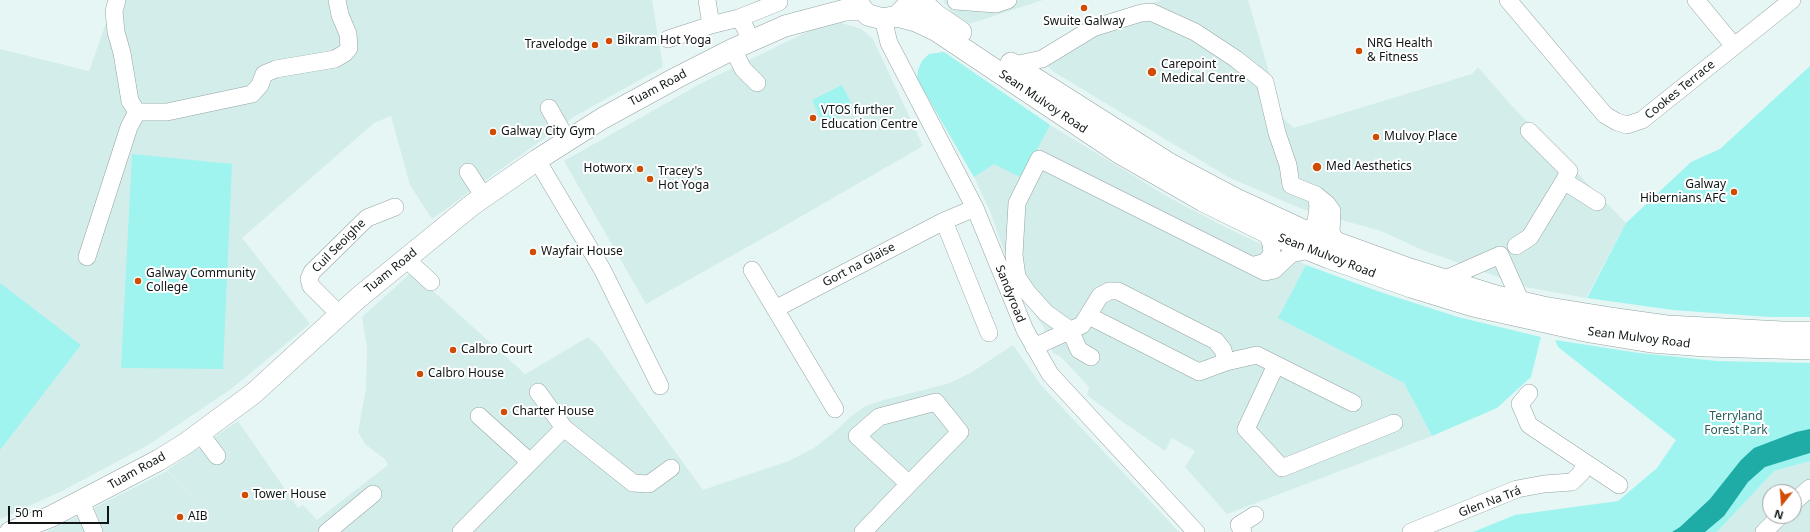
<!DOCTYPE html>
<meta charset="utf-8">
<style>
body{margin:0}
#map{position:relative;width:1810px;height:532px;overflow:hidden;background:#e6f6f5;font-family:"Noto Sans",sans-serif}
canvas{display:block}
.north{position:absolute;left:1762px;top:484px;width:40px;height:40px;box-sizing:border-box;background:#fff;border:1px solid #9fa1a1;border-radius:50%;rotate:197deg;font-size:11px;font-weight:700;line-height:16px;text-align:center;color:#101515}
.north::after{content:'';display:block;margin:auto;width:14px;height:18px;background:#d04c03;clip-path:polygon(50% 0,100% 100%,50% 72%,0 100%)}
.scale{position:absolute;left:8px;top:506px;width:101px;height:18px;box-sizing:border-box;border:2px solid #101515;border-top:0;padding-left:5px;font-size:12px;line-height:14px;white-space:nowrap;color:#101515;-webkit-text-stroke:3px #fff;paint-order:stroke}
</style>
<div id="map">
<canvas width="1810" height="532"></canvas>
<div class="north">N</div>
<div class="scale">50 m</div>
</div>
<script>
const c = document.querySelector('canvas').getContext('2d');
c.lineJoin = 'round';
function fillPath(path, color) { c.fillStyle = color; c.fill(path, 'evenodd'); }
const toPath = rows => new Path2D(rows.map(r => 'M' + r).join(''));
function stroke(path, color, width, dash) { c.strokeStyle = color; c.lineWidth = width; c.lineCap = dash ? 'butt' : 'round'; c.setLineDash(dash || []); c.stroke(path); }
function label(font, color, halo, rows, align = 'center') {
  c.font = font + ' "Noto Sans",sans-serif'; c.lineWidth = 4; c.setLineDash([]); c.textBaseline = 'middle'; c.strokeStyle = halo; c.fillStyle = color; for (const [text, x, y, turn = 0] of rows) {
    c.save(); c.translate(x, y); c.rotate((+turn || 0) * Math.PI / 180); c.textAlign = isNaN(turn) ? turn : align; if (halo) c.strokeText(text, 0, 0); c.fillText(text, 0, 0); c.restore();
  }
}
fillPath(toPath([
 [114,0,652,0,663,67,575,116,432,219,410,185,391,116,374,123,242,238,310,324,231,389,148,445,64,490,0,519,0,49,89,71],
 [943,0,1043,0,969,24,952,13],
 [1161,0,1248,0,1282,117,1294,128,1472,74,1478,67,1511,105,1626,223,1586,298,1526,287,1420,249,1381,231,1302,209,1228,177,1054,72,1033,53,1082,28],
 [838,22,861,29,873,39,923,146,774,232,646,304,564,161,700,84,821,25],
 [944,52,1050,125,1170,198,1229,229,1306,265,1279,318,1404,383,1432,436,1227,514,1185,467,1195,451,1172,438,1165,451,1120,420,1087,395,1089,387,1061,357,1053,353,1044,328,1017,288,990,211,974,177,917,79,918,70,922,61,929,54],
 [412,272,525,374,524,375,588,337,598,346,703,490,789,461,814,448,838,429,851,416,866,406,884,400,950,383,972,372,1013,345,1041,385,1179,532,46,532,167,471,207,509,167,470,238,421,298,508,303,505,317,520,388,465,385,459,366,445,358,432,366,388,367,348,362,317],
 [1810,461,1810,532,1717,532,1774,471],
 [1770,492,1794,492,1794,516,1770,516]
]), '#d3edeb');
fillPath(toPath([
 [944,52,1050,125,1022,178,994,164,974,177,917,79,918,70,922,61,929,54],
 [1810,66,1810,317,1769,317,1673,310,1587,298,1626,223,1691,162,1720,149],
 [842,85,854,109,823,124,812,100],
 [132,154,232,164,223,369,121,368],
 [1306,265,1380,292,1458,317,1541,337,1531,377,1497,408,1432,436,1404,383,1278,318],
 [0,283,81,345,0,450],
 [1555,340,1639,353,1717,361,1810,363,1810,461,1774,471,1717,532,1473,532,1515,515,1618,501,1657,468,1676,440,1558,347]
]), '#9ff4ef');
fillPath(toPath([
 [1810,429,1810,453,1765,467,1748,482,1724,516,1705,532,1672,532,1680,527,1710,499,1741,460,1754,448,1796,432]
]), '#1faca7');
const minor = toPath([
 [117,0,114,11,116,32,122,53,130,101,137,112],
 [707,0,711,25,739,18,746,29,749,42],
 [1508,0,1605,115,1617,122,1627,125,1642,120,1792,0],
 [1696,0,1734,46],
 [956,1,996,4,1008,0],
 [739,18,779,2,778,0],
 [883,19,889,43,975,208,1025,330,1050,374,1196,532],
 [668,39,711,25],
 [733,49,743,69,757,83],
 [1014,65,1042,59,1093,28,1141,13,1151,12,1195,32,1236,59,1265,82,1277,133,1288,165,1291,185,1316,195,1327,204,1332,211,1331,233,1339,244],
 [549,108,567,140],
 [1529,131,1569,171,1564,181],
 [537,160,602,269,660,386],
 [468,172,484,197],
 [944,221,989,333],
 [1301,241,1316,222,1318,206,1316,195],
 [1516,246,1530,237,1564,181,1597,202],
 [87,257,129,127,137,112,167,112,252,94,260,85,264,74,276,69,335,59,345,53,349,48,348,34,340,15,337,0],
 [406,259,431,282],
 [1255,265,1266,262,1272,253,1271,243,1266,232],
 [752,270,835,409],
 [1443,280,1500,255,1521,302],
 [775,309,944,221,975,208],
 [340,315,311,286,309,279,312,272,367,218,395,207],
 [1089,316,1199,372,1226,362,1257,355,1353,403],
 [1034,347,1082,325,1100,296,1109,291,1118,291,1216,341,1223,350,1226,362],
 [1091,357,1079,350,1070,330,1046,313,1028,293,1017,277,1014,255,1017,203,1039,159,1265,272,1274,270,1291,254,1309,250],
 [1276,365,1246,429,1282,468,1394,423],
 [538,392,564,428,633,483,649,484,671,468],
 [1529,393,1520,404,1529,425,1619,485],
 [479,416,530,462],
 [200,433,217,456],
 [81,502,94,532],
 [1794,502,1810,488],
 [327,532,373,494],
 [461,532,564,428],
 [863,532,909,484,960,432,936,402,879,417,857,436,909,484],
 [1243,532,1239,525,1255,515],
 [1411,532,1517,489,1544,484,1572,482,1581,473,1586,464],
 [1764,532,1780,516]
]);
const major = toPath([
 [856,0,863,10,868,15,883,19,897,16,907,6],
 [920,0,936,15,961,32],
 [897,16,916,21,937,31,1121,154,1203,201,1266,232,1329,258,1411,287,1473,306,1590,332,1651,342,1706,346,1810,349],
 [1011,63,1170,164,1236,199,1305,231,1410,269,1496,296,1543,307,1611,318,1667,326,1782,332,1810,332],
 [10,532,50,517,159,460,185,444,254,393,358,298,472,205,537,160,603,118,678,77,733,49,785,26,845,10,863,10]
]);
stroke(minor, '#94a3a2', 18);
stroke(major, '#94a3a2', 22);
stroke(minor, '#fff', 17);
stroke(major, '#fff', 21);
for (const [x, y, r, color] of [
 [1084,8,4,"#d04c03"],
 [609,41,4,"#d04c03"],
 [595,45,4,"#d04c03"],
 [1359,51,4,"#d04c03"],
 [1152,72,5,"#d04c03"],
 [813,118,4,"#d04c03"],
 [493,132,4,"#d04c03"],
 [1376,137,4,"#d04c03"],
 [1317,167,5,"#d04c03"],
 [640,169,4,"#d04c03"],
 [650,179,4,"#d04c03"],
 [1734,192,4,"#d04c03"],
 [533,252,4,"#d04c03"],
 [138,281,4,"#d04c03"],
 [453,350,4,"#d04c03"],
 [420,374,4,"#d04c03"],
 [504,412,4,"#d04c03"],
 [245,495,4,"#d04c03"],
 [180,517,4,"#d04c03"]
]) { const dot = new Path2D(); dot.arc(x, y, r, 0, 2 * Math.PI); c.fillStyle = color; c.fill(dot); stroke(dot, '#fff', 1.5); }
label('12px', '#101515', '#fff', [
 ["Swuite Galway",1084,22,"center"],
 ["Bikram Hot Yoga",617,41],
 ["NRG Health",1367,44],
 ["& Fitness",1367,58],
 ["Travelodge",587,45,"right"],
 ["Carepoint",1161,65],
 ["Medical Centre",1161,79],
 ["VTOS further",821,111],
 ["Education Centre",821,125],
 ["Galway City Gym",501,132],
 ["Mulvoy Place",1384,137],
 ["Med Aesthetics",1326,167],
 ["Hotworx",632,169,"right"],
 ["Tracey's",658,172],
 ["Hot Yoga",658,186],
 ["Galway",1726,185,"right"],
 ["Hibernians AFC",1726,199,"right"],
 ["Wayfair House",541,252],
 ["Galway Community",146,274],
 ["College",146,288],
 ["Calbro Court",461,350],
 ["Calbro House",428,374],
 ["Charter House",512,412],
 ["Tower House",253,495],
 ["AIB",188,517]
], 'left');
label('12px', '#101515', '#fff', [
 ["Tuam Road",658,88,-28],
 ["Cookes Terrace",1680,90,-39],
 ["Sean Mulvoy Road",1043,102,34],
 ["Cuil Seoighe",339,246,-45],
 ["Sean Mulvoy Road",1327,256,21],
 ["Gort na Glaise",859,265,-28],
 ["Tuam Road",391,271,-39],
 ["Sandyroad",1010,294,68],
 ["Sean Mulvoy Road",1639,338,7],
 ["Tuam Road",137,471,-29],
 ["Glen Na Trá",1490,502,-21]
]);
label('12px', '#2b605d', '#fff', [
 ["Terryland",1736,417],
 ["Forest Park",1736,431]
]);
</script>
